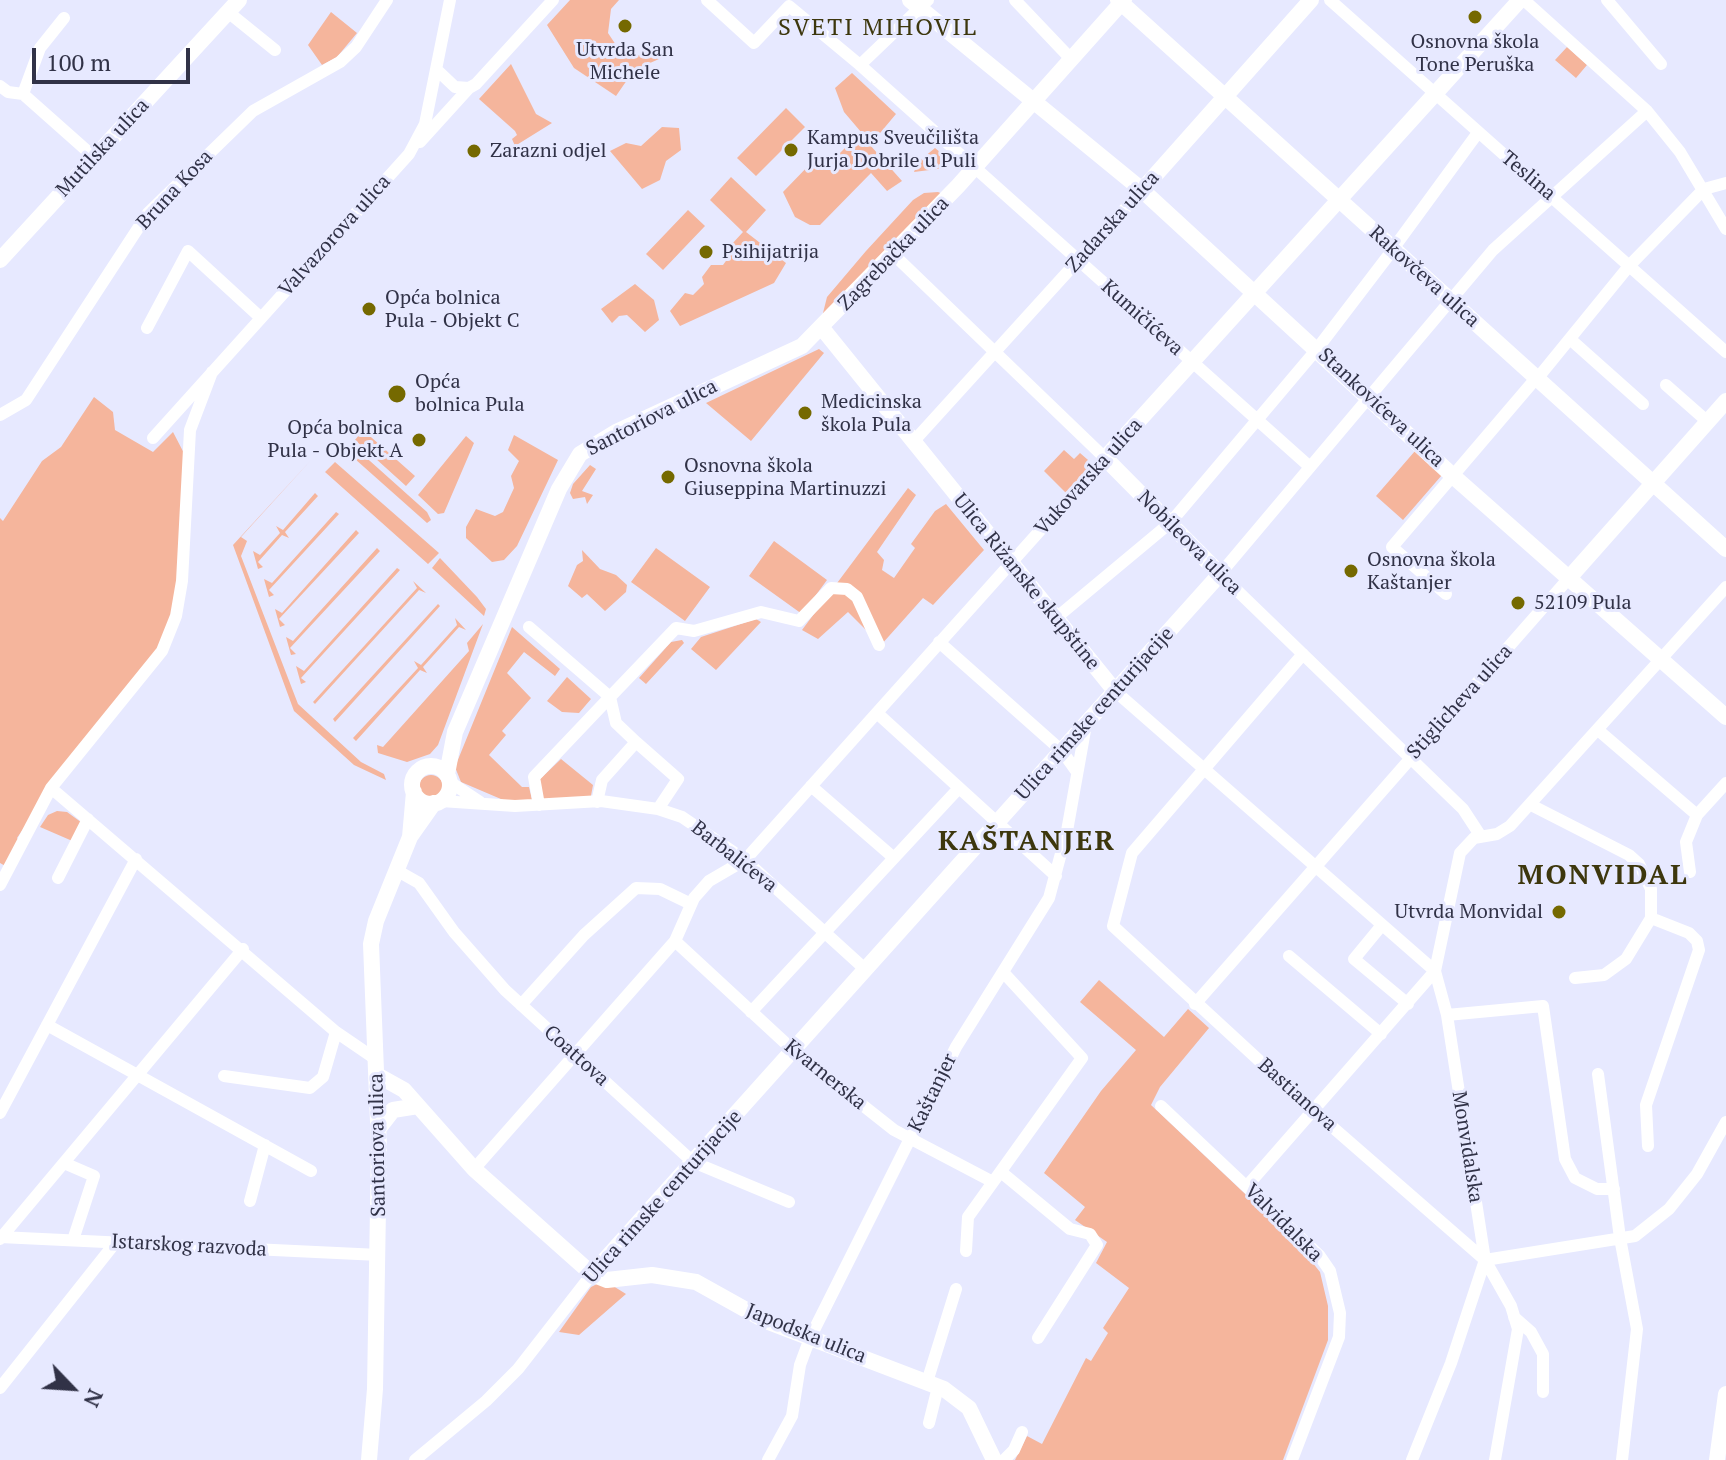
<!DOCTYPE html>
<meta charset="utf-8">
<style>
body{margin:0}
#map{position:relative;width:1726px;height:1460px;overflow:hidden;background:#e7e9ff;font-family:"PT Serif",serif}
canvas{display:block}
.north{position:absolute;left:32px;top:1348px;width:80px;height:80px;-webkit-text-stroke:6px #e7e9ff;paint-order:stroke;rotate:115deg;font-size:22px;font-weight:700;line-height:32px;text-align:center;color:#313247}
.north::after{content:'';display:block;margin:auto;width:28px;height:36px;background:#313247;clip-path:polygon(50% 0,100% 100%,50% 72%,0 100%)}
.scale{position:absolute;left:32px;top:48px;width:158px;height:36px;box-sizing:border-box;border:4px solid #313247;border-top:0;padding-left:10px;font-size:24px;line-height:28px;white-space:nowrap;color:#313247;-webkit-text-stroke:6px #e7e9ff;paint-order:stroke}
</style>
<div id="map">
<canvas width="1726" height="1460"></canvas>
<div class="north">N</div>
<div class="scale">100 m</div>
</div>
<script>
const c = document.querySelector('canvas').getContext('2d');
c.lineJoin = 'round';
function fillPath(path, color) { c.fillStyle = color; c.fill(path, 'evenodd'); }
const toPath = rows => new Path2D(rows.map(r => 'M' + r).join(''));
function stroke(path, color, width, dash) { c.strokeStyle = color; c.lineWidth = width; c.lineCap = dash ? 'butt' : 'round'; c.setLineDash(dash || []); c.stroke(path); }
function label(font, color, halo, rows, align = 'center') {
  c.font = font + ' "PT Serif",serif'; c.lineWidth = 6; c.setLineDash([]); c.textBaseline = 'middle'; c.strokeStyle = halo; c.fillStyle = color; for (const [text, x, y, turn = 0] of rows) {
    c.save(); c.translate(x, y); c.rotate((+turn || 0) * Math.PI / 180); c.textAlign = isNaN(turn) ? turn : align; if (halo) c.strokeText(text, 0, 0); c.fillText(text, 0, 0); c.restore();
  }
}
fillPath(toPath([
 [570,0,619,0,611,9,608,33,616,45,630,54,653,57,671,45,675,52,634,70,616,96,574,68,547,25],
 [331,12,357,33,337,57,322,65,308,45],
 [1567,47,1587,65,1576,78,1555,60],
 [511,64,536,114,552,123,515,146,512,139,517,135,515,131,479,99],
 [852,73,896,114,870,145,902,181,887,191,871,173,820,225,810,225,795,217,783,192,813,161,834,159,861,132,844,112,835,88],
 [786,108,805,127,756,176,737,158],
 [662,127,679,128,681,150,666,161,660,180,642,189,610,151,626,143,641,146],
 [935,148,952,162,945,168,914,172,918,162],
 [731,177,766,210,746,232,786,263,774,283,680,326,670,311,685,293,693,295,704,284,702,277,711,265,723,265,731,254,731,245,743,232,710,200],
 [938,192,945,195,825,318,823,313,827,297,866,251,913,200,924,193],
 [688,210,705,226,663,270,646,254],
 [635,284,654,300,659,320,645,332,627,315,619,316,612,323,601,309],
 [819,349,824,353,751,441,706,403],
 [94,397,113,412,115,430,153,452,173,432,187,459,182,581,162,651,51,788,17,838,21,843,9,868,0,863,0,518,3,521,42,461,61,447],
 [363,430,415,476,406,486,355,440],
 [514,435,558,460,517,546,504,560,492,562,466,538,466,527,476,509,495,516,503,512,514,488,511,476,519,461,508,450],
 [466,436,474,443,444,513,438,514,418,495],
 [351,444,427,512,431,520,427,523,346,451],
 [1064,450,1074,459,1080,453,1095,466,1068,495,1044,471],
 [1415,451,1442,475,1403,520,1376,496],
 [312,459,241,537,247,541,241,556,298,704,361,762,384,774,386,780,354,765,294,711,233,545],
 [335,462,439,553,428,564,325,472],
 [590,465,596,469,582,491,593,495,587,504,585,497,573,499,570,493,573,484],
 [908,488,916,495,877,552,884,560,882,570,894,578,915,548,911,544,935,511,946,504,984,550,933,605,923,598,881,645,848,612,818,639,802,630],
 [315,493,318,496,285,532,289,538,282,535,258,562,263,567,258,569,253,551,260,555,280,533,276,526,283,530],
 [336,512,339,514,269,590,274,595,269,597,264,579,272,583],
 [356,530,359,533,279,619,285,625,280,627,275,609,282,613],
 [774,541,827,580,802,614,749,576],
 [377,548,380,551,290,648,296,654,291,655,286,637,293,641],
 [656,548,710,587,685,621,631,582],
 [582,550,600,569,616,575,627,585,626,592,605,611,587,594,582,598,568,586,577,565,583,561],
 [440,558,477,597,486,609,484,616,432,568],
 [397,568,400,570,301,678,306,682,301,684,296,666,304,671],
 [413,581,426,593,419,590,315,704,313,702,417,588],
 [438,604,440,606,335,722,333,719],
 [455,618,466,630,459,627,423,667,427,673,420,670,356,741,353,738,418,668,414,661,421,665,457,625],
 [756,619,761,622,716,670,691,649,701,637],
 [483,624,438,745,430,754,407,762,378,753,377,745,383,747,469,651,467,643],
 [512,627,560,669,555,676,524,652,507,673,531,698,502,731,506,735,489,755,522,787,529,787,533,804,515,805,461,782,455,767],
 [682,640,684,643,646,684,639,678,671,642],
 [567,677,591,699,579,713,562,712,547,701],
 [561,759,593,785,590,801,540,803,536,783],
 '419 787a12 12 0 1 1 24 0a12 12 0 1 1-24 0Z',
 [57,811,67,812,85,825,77,843,40,827,48,815],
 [1099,980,1164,1037,1188,1009,1209,1028,1160,1087,1151,1105,1296,1242,1320,1272,1328,1306,1328,1340,1283,1460,1015,1460,1027,1436,1042,1444,1086,1358,1091,1361,1108,1333,1103,1328,1129,1288,1096,1263,1107,1242,1075,1220,1085,1207,1044,1173,1101,1091,1136,1050,1080,1002],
 [597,1284,610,1284,626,1294,579,1335,559,1332,591,1287]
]), '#f5b59c');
stroke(toPath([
 [707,0,754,43,789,6],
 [1015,0,1071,59],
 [1330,0,1726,352],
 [1524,0,1647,111,1680,152,1726,229],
 [1607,0,1661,64],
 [789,6,860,65,1310,467],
 [228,12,275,50],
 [64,18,40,48,23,94,94,157],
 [860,65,928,0],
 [436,69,455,87,469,88,476,84,553,0],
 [0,86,8,92,23,94],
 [420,142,469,88],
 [1398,242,1477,134],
 [147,328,188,251,261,318],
 [1570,339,1643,404],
 [1541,374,1629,266,1704,189,1726,183],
 [1666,385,1708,422],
 [0,415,26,400,148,213,253,111,340,62,356,47,387,0],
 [153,438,409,154,425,124,450,0],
 [913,442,1142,190],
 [1446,594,1392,547,1532,383],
 [1056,618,1170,523,1317,349,1388,256],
 [529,627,610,697,676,628,694,631,761,612,799,621,831,588,847,589,857,597,879,645],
 [939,642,1062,751,1077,772],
 [1303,654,1132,853,1113,926,1314,1111,1485,1260,1511,1306,1518,1329,1495,1460],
 [1115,691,1435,971,1247,1186],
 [610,697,616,723,636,742],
 [877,713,1056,876],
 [1598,730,1697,815],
 [450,782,480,802],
 [811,786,894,858],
 [51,788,336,1032,377,1060],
 [441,801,515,806,601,801,658,809,682,817,745,860,866,970],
 [597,802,602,780,636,742,678,779,658,809],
 [539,805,534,777,610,697],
 [1531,805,1629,855,1639,864,1651,889,1651,918,1626,959,1604,975,1575,978],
 [1480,835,1463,809,1220,574,1493,250,1647,111],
 [396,870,419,883,454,932,505,990,693,1162,789,1202],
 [1690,872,1686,842,1697,815,1726,783],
 [58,878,88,819],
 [0,885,51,788,162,651,176,616,182,581,190,430,212,372],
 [1382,925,1354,959,1408,1004],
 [675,941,794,1051,894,1130,993,1182],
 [1289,956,1381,1034],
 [1195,1004,1569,578],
 [521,1005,584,935,636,888,660,889,691,904],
 [751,1012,959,788],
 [1447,1015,1543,1006,1565,1159,1575,1178,1597,1189,1614,1189],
 [47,1025,311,1171],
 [1598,1074,1620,1238,1637,1329,1622,1460],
 [224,1076,310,1088,323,1077,336,1032],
 [1161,1106,1319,1255,1330,1271,1340,1313,1339,1337,1292,1460],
 [0,1113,136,859],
 [1648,1146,1646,1105,1699,950,1697,941,1689,933,1651,918],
 [64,1163,94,1176,73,1240],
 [474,1169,675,941,694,898,709,881,745,860,1105,458,893,254],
 [1001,1172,1070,1229,1090,1234,1097,1245,1038,1338],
 [250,1201,265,1145],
 [0,1237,379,1255],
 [0,1239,243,949],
 [966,1251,968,1217,1082,1058,1003,972],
 [1485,1260,1635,1236,1669,1209,1697,1174,1726,1122],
 [1514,1317,1531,1332,1543,1354,1543,1392],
 [927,1382,956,1289],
 [0,1388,115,1243],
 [929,1423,938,1387],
 [415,1460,486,1401,518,1369,592,1274],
 [768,1460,792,1416,800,1365,810,1338,956,1047,1049,898,1067,831,1086,725],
 [1004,1460,1014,1450,1022,1432],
 [1412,1460,1451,1363,1485,1260,1447,1015,1435,971,1460,853,1474,838,1497,834,1510,826,1726,587]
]), '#fff', 12);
stroke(toPath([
 [910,0,1142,190,1453,476,1726,717],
 [1118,0,1726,549],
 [1142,190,1311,0],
 [0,260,239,0],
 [822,328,1115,691],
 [1569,578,1726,401],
 '412 785a19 19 0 1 1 38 0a19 19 0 1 1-38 0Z',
 [447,774,455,732,559,489,580,454,616,432,802,346,958,186,1124,0],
 [410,837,414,792],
 [377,1075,404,1090,474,1169,592,1274,607,1280,652,1275,696,1282,766,1321,944,1389,969,1408,994,1460],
 [379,1128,393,1110,418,1106],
 [592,1274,1220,574,1105,458,1520,0],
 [369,1460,375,1389,379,1147,371,944,376,921,410,837,434,803],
 [1717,1460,1726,1394]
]), '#fff', 16);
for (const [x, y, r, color] of [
 [1475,17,8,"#756900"],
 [625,26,8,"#756900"],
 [791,150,8,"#756900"],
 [474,151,8,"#756900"],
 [706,252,8,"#756900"],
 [369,309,8,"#756900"],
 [397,394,10,"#756900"],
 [805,413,8,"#756900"],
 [419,440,8,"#756900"],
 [668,477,8,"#756900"],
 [1351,571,8,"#756900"],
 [1518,603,8,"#756900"],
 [1559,912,8,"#756900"]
]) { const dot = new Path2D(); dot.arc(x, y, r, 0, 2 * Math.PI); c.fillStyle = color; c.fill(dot); stroke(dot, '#e7e9ff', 3); }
label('20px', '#313247', '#e7e9ff', [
 ["Osnovna škola",1475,42,"center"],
 ["Tone Peruška",1475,65,"center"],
 ["Utvrda San",625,50,"center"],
 ["Michele",625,73,"center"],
 ["Kampus Sveučilišta",807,138],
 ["Jurja Dobrile u Puli",807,161],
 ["Zarazni odjel",490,151],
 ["Psihijatrija",722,252],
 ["Opća bolnica",385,298],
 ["Pula - Objekt C",385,321],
 ["Opća",415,382],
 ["bolnica Pula",415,405],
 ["Medicinska",821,402],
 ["škola Pula",821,425],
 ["Opća bolnica",403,428,"right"],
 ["Pula - Objekt A",403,451,"right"],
 ["Osnovna škola",684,466],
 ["Giuseppina Martinuzzi",684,489],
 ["Osnovna škola",1367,560],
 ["Kaštanjer",1367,583],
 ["52109 Pula",1534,603],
 ["Utvrda Monvidal",1543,912,"right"]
], 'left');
label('20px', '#313247', '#e7e9ff', [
 ["Mutilska ulica",103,148,-47],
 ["Teslina",1528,176,40],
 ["Bruna Kosa",175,190,-47],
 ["Zadarska ulica",1113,222,-48],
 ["Valvazorova ulica",335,236,-48],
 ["Zagrebačka ulica",894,254,-46],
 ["Rakovčeva ulica",1424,277,42],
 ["Kumičićeva",1142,318,42],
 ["Stankovićeva ulica",1381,408,43],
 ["Santoriova ulica",652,418,-27],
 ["Vukovarska ulica",1089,477,-48],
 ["Nobileova ulica",1189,543,45],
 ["Ulica Rižanske skupštine",1026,582,51],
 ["Stiglicheva ulica",1460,702,-48],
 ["Ulica rimske centurijacije",1095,714,-48],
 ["Barbalićeva",734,857,38],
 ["Coattova",576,1056,42],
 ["Kvarnerska",825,1075,39],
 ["Kaštanjer",933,1093,-64],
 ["Bastianova",1297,1095,42],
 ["Santoriova ulica",378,1145,-91],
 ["Monvidalska",1467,1147,81],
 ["Ulica rimske centurijacije",663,1197,-48],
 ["Valvidalska",1283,1223,45],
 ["Istarskog razvoda",189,1246,3],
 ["Japodska ulica",806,1334,22]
]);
c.letterSpacing = '2px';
label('24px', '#3d370d', '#e7e9ff', [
 ["SVETI MIHOVIL",878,28]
]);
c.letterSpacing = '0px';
c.letterSpacing = '2px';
label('bold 28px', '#3d370d', '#e7e9ff', [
 ["KAŠTANJER",1027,842],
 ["MONVIDAL",1603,876]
]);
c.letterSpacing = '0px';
</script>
